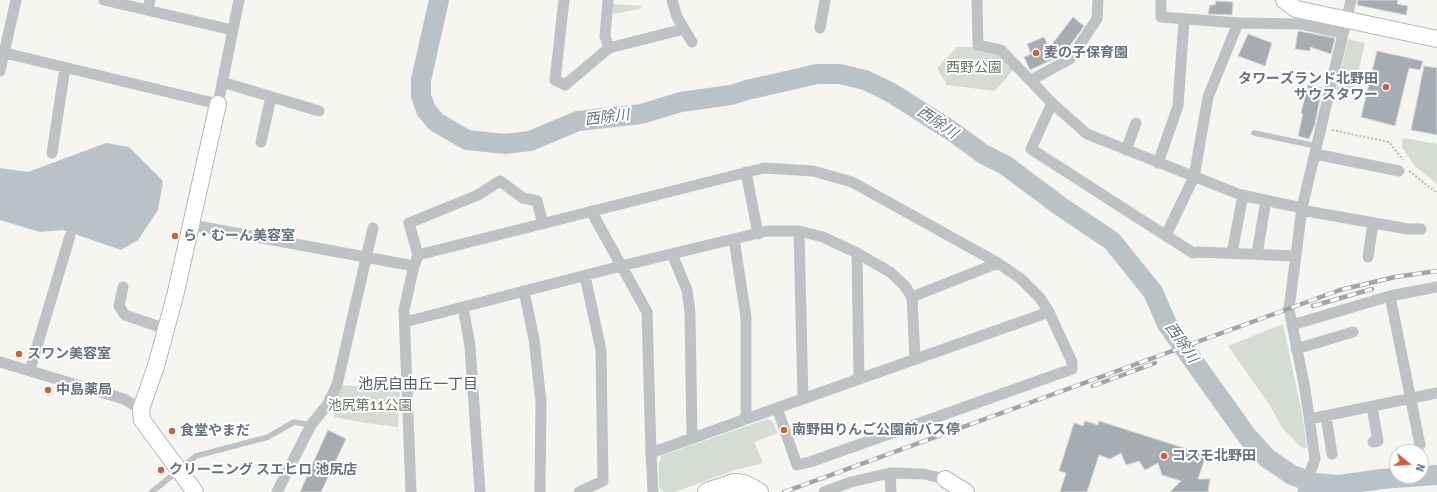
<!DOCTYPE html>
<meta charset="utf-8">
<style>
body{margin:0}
#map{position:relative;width:1437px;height:492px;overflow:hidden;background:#f5f5f2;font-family:Signika,sans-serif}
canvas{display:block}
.north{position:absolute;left:1389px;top:444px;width:40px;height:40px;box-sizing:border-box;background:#fff;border:1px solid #c2c7cc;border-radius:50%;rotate:108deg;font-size:11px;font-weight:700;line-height:16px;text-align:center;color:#677480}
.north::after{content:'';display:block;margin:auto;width:14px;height:18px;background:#d16036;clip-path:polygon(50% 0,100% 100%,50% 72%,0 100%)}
</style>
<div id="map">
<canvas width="1437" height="492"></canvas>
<div class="north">N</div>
</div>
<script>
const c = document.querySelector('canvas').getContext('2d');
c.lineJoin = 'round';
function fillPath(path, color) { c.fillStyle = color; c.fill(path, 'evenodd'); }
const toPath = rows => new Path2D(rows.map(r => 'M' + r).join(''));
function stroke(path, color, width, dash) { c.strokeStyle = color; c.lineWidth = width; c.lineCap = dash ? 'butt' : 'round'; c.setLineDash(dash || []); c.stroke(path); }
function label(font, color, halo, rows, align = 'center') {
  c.font = font + ' Signika,"Noto Sans JP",sans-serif'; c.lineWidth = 4; c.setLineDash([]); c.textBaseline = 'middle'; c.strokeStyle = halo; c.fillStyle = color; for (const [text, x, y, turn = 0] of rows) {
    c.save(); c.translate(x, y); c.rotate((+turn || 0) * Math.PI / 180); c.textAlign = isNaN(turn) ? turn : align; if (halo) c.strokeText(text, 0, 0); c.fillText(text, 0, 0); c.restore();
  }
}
fillPath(toPath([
 [613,4,642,6,640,9,613,14],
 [1348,39,1365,43,1353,94,1336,91],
 [957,47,974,47,999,53,1014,69,995,91,947,85,937,68],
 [1403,138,1437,144,1437,184,1414,165,1402,147],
 [1283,324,1302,414,1307,448,1301,447,1282,428,1271,407,1228,346],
 [337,385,377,387,400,392,398,427,366,423,334,417],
 [767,419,772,421,778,433,754,442,763,463,735,470,675,492,664,492,659,487,659,464,661,456]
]), '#d6dbd3');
fillPath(toPath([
 [106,143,129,147,163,181,158,210,138,240,121,250,63,230,40,232,0,220,0,168,28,172]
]), '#b9c2c7');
stroke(toPath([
 [439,0,421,80,421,96,426,110,436,122,467,140,505,144,530,141,578,121,641,114,681,102,731,95,747,90,817,74,840,74,865,80,890,92,953,132,983,154,1005,165,1060,206,1112,241,1153,292,1167,324,1247,436,1267,458,1292,475,1314,483,1339,485,1382,479,1437,475]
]), '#b9c2c7', 20);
const building = toPath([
 [1358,0,1398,0,1397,4,1408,6,1406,15,1357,5,1358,0],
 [1216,1,1233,2,1232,15,1208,14,1210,5,1215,5,1216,1],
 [1073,17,1084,26,1064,54,1030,70,1024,57,1031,54,1027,44,1044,37,1049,48,1073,17],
 [1298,31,1335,38,1331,54,1310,47,1310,51,1295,49,1298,31],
 [1248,34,1272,43,1265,66,1238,56,1248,34],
 [1377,51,1423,61,1420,70,1409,68,1395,126,1361,117,1377,51],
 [1424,66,1437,68,1437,135,1411,130,1424,66],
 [1308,85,1322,88,1315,124,1309,139,1298,136,1303,114,1301,113,1308,85],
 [1085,421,1098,425,1099,421,1206,455,1198,479,1210,479,1208,492,1170,492,1181,481,1162,475,1158,463,1145,470,1139,461,1126,465,1121,453,1110,459,1099,455,1087,492,1060,492,1066,473,1059,471,1074,423,1083,426,1085,421],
 [328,430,346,439,321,492,300,492,328,430]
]);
fillPath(building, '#a6adb2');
stroke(building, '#d6d6d4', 1);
const secondary = toPath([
 [1284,0,1296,9,1437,39],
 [945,479,966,492],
 [195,492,142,420,141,409,156,366,175,296,218,104]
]);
const primary = toPath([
 [707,492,734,483,744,484,759,492]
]);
stroke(secondary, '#b3b7bb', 18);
stroke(primary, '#b2b6b9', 20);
stroke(toPath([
 [1332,130,1389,142,1403,160],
 [1409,171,1437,193]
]), '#b8bbbd', 2, [2, 2]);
stroke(toPath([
 [1254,133,1316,146],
 [152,492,196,456,268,437,294,422,311,425]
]), '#bec2c5', 5.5);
stroke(toPath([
 [104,0,232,30],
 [564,0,555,80,565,85,609,48,684,29],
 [608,0,605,36,609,48],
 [672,0,677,17,692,42],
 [977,0,978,45,1001,50,1052,103,1087,134,1241,195,1302,208],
 [1161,0,1161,17,1238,23,1300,24,1343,33],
 [148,10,150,0],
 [820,28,825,0],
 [5,53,218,104,239,0],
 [0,71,16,0],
 [1031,80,1070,59,1097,19,1098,0],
 [222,82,319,111],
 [1052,103,1031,149,1193,253,1198,252,1295,256],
 [261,142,271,97],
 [1126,150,1136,123],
 [52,153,65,68],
 [1315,154,1399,171],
 [1158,163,1178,106,1184,20],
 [746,172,758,234],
 [1301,210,1408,229,1421,229],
 [591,211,647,312,651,453],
 [192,225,414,266],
 [799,231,803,399],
 [1166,235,1194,177,1208,97,1238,23],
 [734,239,746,317,746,419],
 [857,253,859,379],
 [1232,253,1243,195],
 [672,254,687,290,690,313,692,438],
 [1257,254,1266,200],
 [418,255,409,223,478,195,500,181,523,198,537,201,543,224],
 [1368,257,1373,223],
 [123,287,119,306,125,315,166,329],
 [524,291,534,339,541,402,540,492],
 [912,297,998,263],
 [463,307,470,346,480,492],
 [405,322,621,266,767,231,799,231,823,237,857,253,890,272,905,286,912,297,915,359],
 [1292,325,1390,296],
 [1296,349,1353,332],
 [0,362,124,399,141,409],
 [30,370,70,236],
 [1372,407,1378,441,1373,442],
 [777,408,1049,312],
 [1326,416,1332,454],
 [1310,419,1437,393],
 [1420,445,1390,296,1437,287],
 [890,473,891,492],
 [277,492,311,425,327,405,337,385,373,228],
 [411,492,404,310,414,266,418,255,764,168,813,171,852,182,998,263,1020,278,1040,298,1049,312,1072,362,1072,369,810,462,797,465,777,408,651,453,653,492],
 [579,492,603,481,601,350,585,276],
 [824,492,851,482,890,473,924,474,945,479],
 [1303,492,1315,459,1305,389,1289,309,1302,208,1351,0]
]), '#bec2c5', 11);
stroke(secondary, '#fff', 16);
stroke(primary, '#fff', 18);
const rail = toPath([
 [1313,306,1372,289],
 [1093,386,1155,363],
 [784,492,1340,290,1395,277,1437,271]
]);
stroke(rail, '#a0a5aa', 4.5);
stroke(rail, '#fff', 3, [9]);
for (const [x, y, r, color] of [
 [1036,53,4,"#d16036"],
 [1386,87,4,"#d16036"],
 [175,236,4,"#d16036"],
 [19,354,4,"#d16036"],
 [48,390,4,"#d16036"],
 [784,430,4,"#d16036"],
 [172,431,4,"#d16036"],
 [1164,456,4,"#d16036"],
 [161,470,4,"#d16036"]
]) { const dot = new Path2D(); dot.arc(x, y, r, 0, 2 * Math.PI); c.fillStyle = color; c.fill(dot); stroke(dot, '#fff', 1.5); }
label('bold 14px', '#677480', '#fff', [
 ["麦の子保育園",1044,53],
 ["タワーズランド北野田",1378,79,"right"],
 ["サウスタワー",1378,95,"right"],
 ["ら・むーん美容室",183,236],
 ["スワン美容室",27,354],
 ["中島薬局",56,390],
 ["南野田りんご公園前バス停",792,430],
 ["食堂やまだ",180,431],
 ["コスモ北野田",1172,456],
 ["クリーニング スエヒロ 池尻店",169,470]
], 'left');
label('14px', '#687865', '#fff', [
 ["西野公園",974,68],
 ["池尻第11公園",370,406]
]);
label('italic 15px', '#63747d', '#fff', [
 ["西除川",607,118,-7],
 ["西除川",937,123,34],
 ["西除川",1181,343,55]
]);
label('15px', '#545d66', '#fff', [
 ["池尻自由丘一丁目",418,385]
]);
</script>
